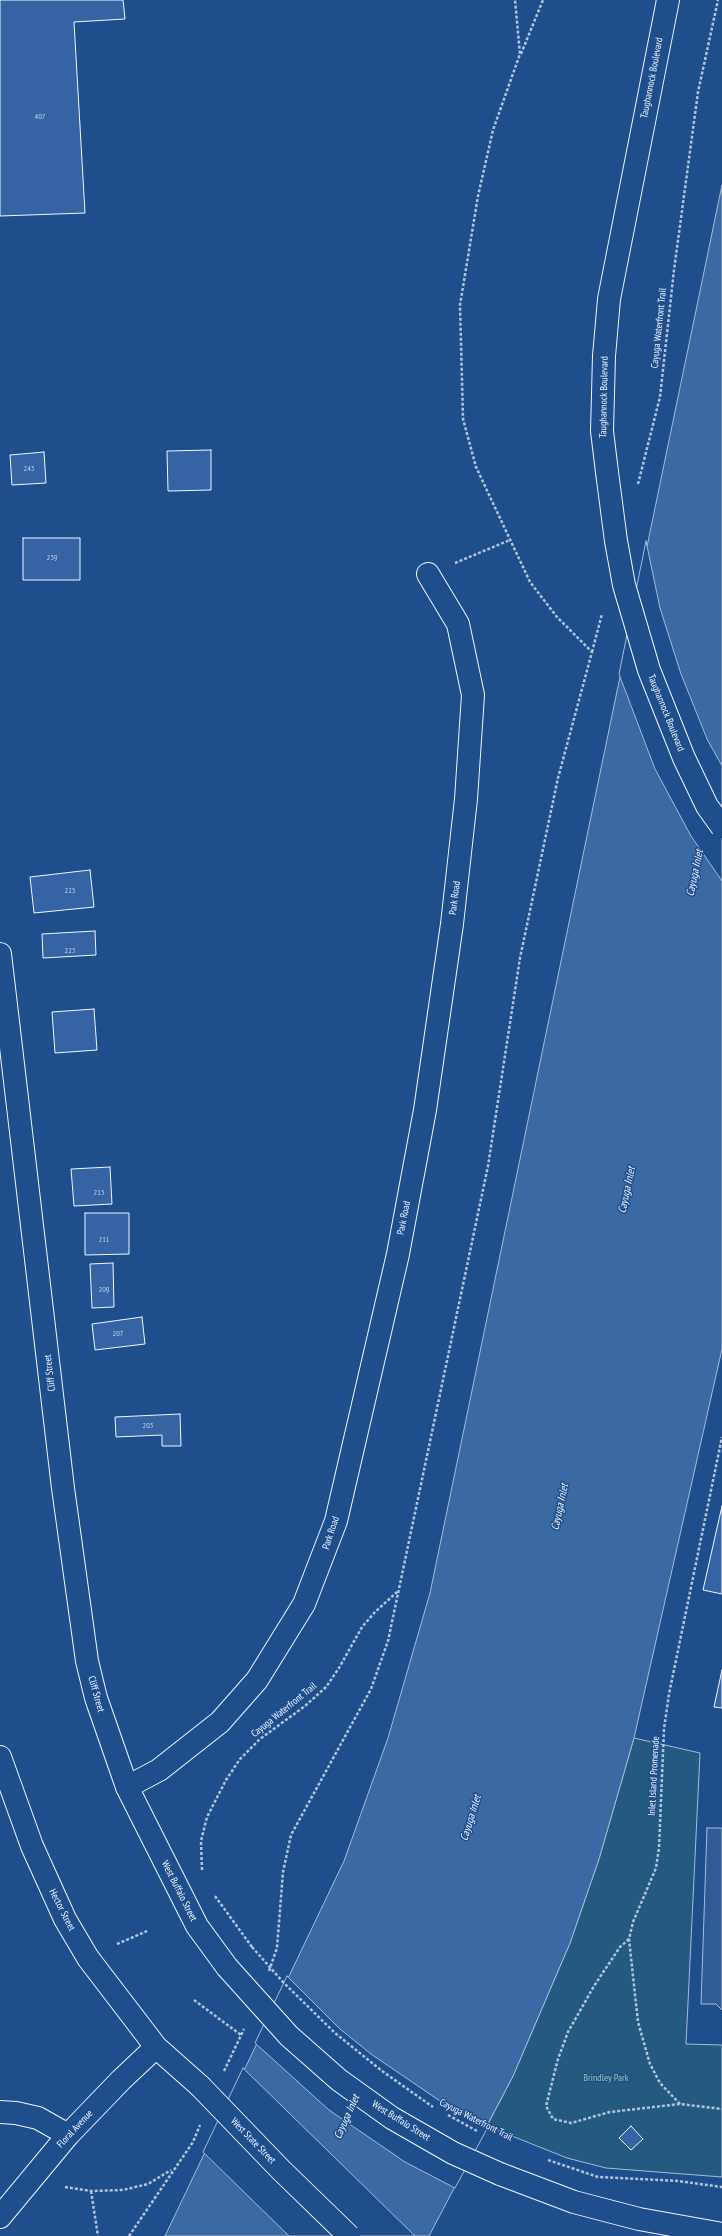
<!DOCTYPE html>
<style>
body{margin:0}
canvas{display:block;background:#1f4e8c}
</style>
<canvas width="722" height="2236"></canvas>
<script>
const c = document.querySelector('canvas').getContext('2d');
c.lineJoin = 'round';
function fillPath(path, color) { c.fillStyle = color; c.fill(path, 'evenodd'); }
const toPath = rows => new Path2D(rows.map(r => 'M' + r).join(''));
function stroke(path, color, width, dash) { c.strokeStyle = color; c.lineWidth = width; c.lineCap = dash ? 'butt' : 'round'; c.setLineDash(dash || []); c.stroke(path); }
function label(font, color, halo, rows, align = 'center') {
  c.font = font + ' "PT Sans Narrow",sans-serif'; c.lineWidth = 3; c.setLineDash([]); c.textBaseline = 'middle'; c.strokeStyle = halo; c.fillStyle = color; for (const [text, x, y, turn = 0] of rows) {
    c.save(); c.translate(x, y); c.rotate((+turn || 0) * Math.PI / 180); c.textAlign = isNaN(turn) ? turn : align; if (halo) c.strokeText(text, 0, 0); c.fillText(text, 0, 0); c.restore();
  }
}
const green = toPath([
 [634,1738,700,1753,686,2044,722,2045,722,2177,606,2168,567,2158,487,2126,513,2076,570,1943,599,1859,634,1738]
]);
fillPath(green, '#245a82');
stroke(green, '#a8bbd7', 1);
const parking = toPath([
 [707,1828,722,1828,722,2010,716,2004,701,2004,707,1828]
]);
fillPath(parking, '#305b95');
stroke(parking, '#a8bbd7', 1);
const water = toPath([
 [722,185,722,1349,634,1738,599,1859,570,1943,513,2076,429,2236,165,2236,344,1861,388,1738,430,1593,722,185]
]);
fillPath(water, '#3b69a3');
stroke(water, '#a8bbd7', 1);
const pier = toPath([
 [646,541,660,608,681,674,707,739,722,766,722,881,691,836,655,769,619,674,646,541],
 [287,1976,340,2029,371,2054,440,2101,488,2127,455,2188,405,2162,329,2110,255,2043,287,1976],
 [243,2068,415,2236,289,2236,203,2152,243,2068]
]);
fillPath(pier, '#1f4e8c');
stroke(pier, '#a8bbd7', 1);
const building = toPath([
 [0,0,123,0,125,19,74,22,85,213,0,216,0,0],
 [211,450,211,490,168,491,167,451,211,450],
 [44,452,46,483,12,485,10,455,44,452],
 [23,538,80,538,80,580,23,580,23,538],
 [90,870,94,907,34,913,30,877,90,870],
 [95,931,96,955,43,958,42,934,95,931],
 [94,1009,97,1050,55,1053,52,1012,94,1009],
 [110,1167,112,1204,74,1206,71,1169,110,1167],
 [85,1213,129,1213,129,1254,85,1255,85,1213],
 [113,1263,114,1307,92,1308,90,1264,113,1263],
 [142,1317,145,1344,95,1350,92,1324,142,1317],
 [180,1414,181,1446,162,1446,162,1435,116,1437,115,1417,180,1414],
 [722,1506,722,1594,703,1590,722,1506],
 [722,1670,722,1708,714,1707,722,1670],
 [631,2126,643,2139,631,2150,619,2138,631,2126]
]);
fillPath(building, '#3563a3');
stroke(building, '#f2f6ff', 1);
const minor = toPath([
 [127,1787,159,1770,220,1722,257,1680,304,1604,336,1521,398,1254,425,1110,452,924,466,799,473,695,458,624,428,574],
 [0,2112,16,2113,38,2118,68,2135]
]);
const secondary = toPath([
 [607,472,602,431,604,356,609,299,668,0]
]);
const primary = toPath([
 [0,954,63,1488,87,1661,96,1698,127,1787,197,1926,227,1967],
 [0,1757,32,1846,65,1919,88,1958,156,2047,200,2086],
 [500,2174,574,2202,639,2219,722,2234],
 [0,2217,68,2135,121,2080,156,2047]
]);
stroke(minor, '#f2f6ff', 24);
stroke(secondary, '#f2f6ff', 24);
stroke(primary, '#f2f6ff', 24);
stroke(toPath([
 [521,54,543,0],
 [638,484,660,397,674,270,698,92,718,0],
 [455,563,510,540],
 [592,652,602,614],
 [202,1870,201,1841,207,1817,226,1780,240,1759,260,1739,305,1706,326,1687,339,1668,362,1627,375,1612,397,1592],
 [215,1896,252,1947],
 [629,1939,620,1947,594,1986,568,2032,558,2059,546,2106,553,2119,571,2123,610,2112,680,2104,722,2109],
 [117,1944,147,1931],
 [269,1971,277,1948,283,1872,291,1835,371,1689,388,1641,488,1166,520,958,558,778,592,652,557,617,530,582,476,467,463,419,460,305,478,196,493,130,520,54,515,0],
 [194,2000,241,2035],
 [224,2071,244,2029],
 [680,2104,660,2083,650,2064,638,2022,629,1939,633,1922,656,1868,659,1848,664,1729,669,1694,722,1437],
 [548,2160,598,2177,678,2181,722,2187],
 [65,2187,91,2191,123,2190,148,2184,171,2170],
 [91,2191,98,2236],
 [129,2236,193,2142,200,2125]
]), '#b3c4dc', 2.5, [3, 2]);
stroke(minor, '#1f4e8c', 22);
stroke(secondary, '#1f4e8c', 22);
stroke(primary, '#1f4e8c', 22);
const secondaryBridge = toPath([
 [607,472,616,541,624,585,649,670,684,758,707,806,722,827]
]);
const primaryBridge = toPath([
 [227,1967,289,2036,339,2080,392,2118,453,2153,500,2174],
 [200,2086,281,2170,349,2236]
]);
stroke(secondaryBridge, '#f2f6ff', 24, []);
stroke(primaryBridge, '#f2f6ff', 24, []);
stroke(toPath([
 [252,1947,283,1982,335,2033,382,2071,433,2107],
 [448,2115,477,2131]
]), '#b3c4dc', 2.5, [3, 2]);
stroke(secondaryBridge, '#1f4e8c', 22);
stroke(primaryBridge, '#1f4e8c', 22);
label('8px', '#c3d1e8', null, [
 ["407",40,117],
 ["243",29,469],
 ["239",52,558],
 ["225",70,891],
 ["223",70,951],
 ["213",99,1193],
 ["211",104,1240],
 ["209",104,1290],
 ["207",118,1334],
 ["203",148,1426]
]);
label('10px', '#f2f6ff', '#1f4e8c', [
 ["Taughannock Boulevard",652,78,-79],
 ["Cayuga Waterfront Trail",659,328,-84],
 ["Taughannock Boulevard",604,397,-89],
 ["Taughannock Boulevard",666,713,68],
 ["Park Road",455,898,-83],
 ["Park Road",404,1218,-79],
 ["Cliff Street",50,1373,-97],
 ["Park Road",331,1533,-72],
 ["Cliff Street",96,1694,74],
 ["Cayuga Waterfront Trail",284,1710,-39],
 ["Inlet Island Promenade",654,1776,-87],
 ["West Buffalo Street",179,1891,63],
 ["Hector Street",62,1910,63],
 ["Cayuga Waterfront Trail",476,2120,27],
 ["West Buffalo Street",401,2121,32],
 ["Floral Avenue",75,2129,-47],
 ["West State Street",253,2141,46]
]);
label('10px', '#97c8a6', '#1f4e8c', [
 ["Brindley Park",606,2078]
]);
label('italic 11px', '#f2f6ff', '#1f4e8c', [
 ["Cayuga Inlet",695,873,-78],
 ["Cayuga Inlet",627,1190,-78],
 ["Cayuga Inlet",560,1507,-78],
 ["Cayuga Inlet",471,1818,-73],
 ["Cayuga Inlet",347,2117,-66]
]);
</script>
